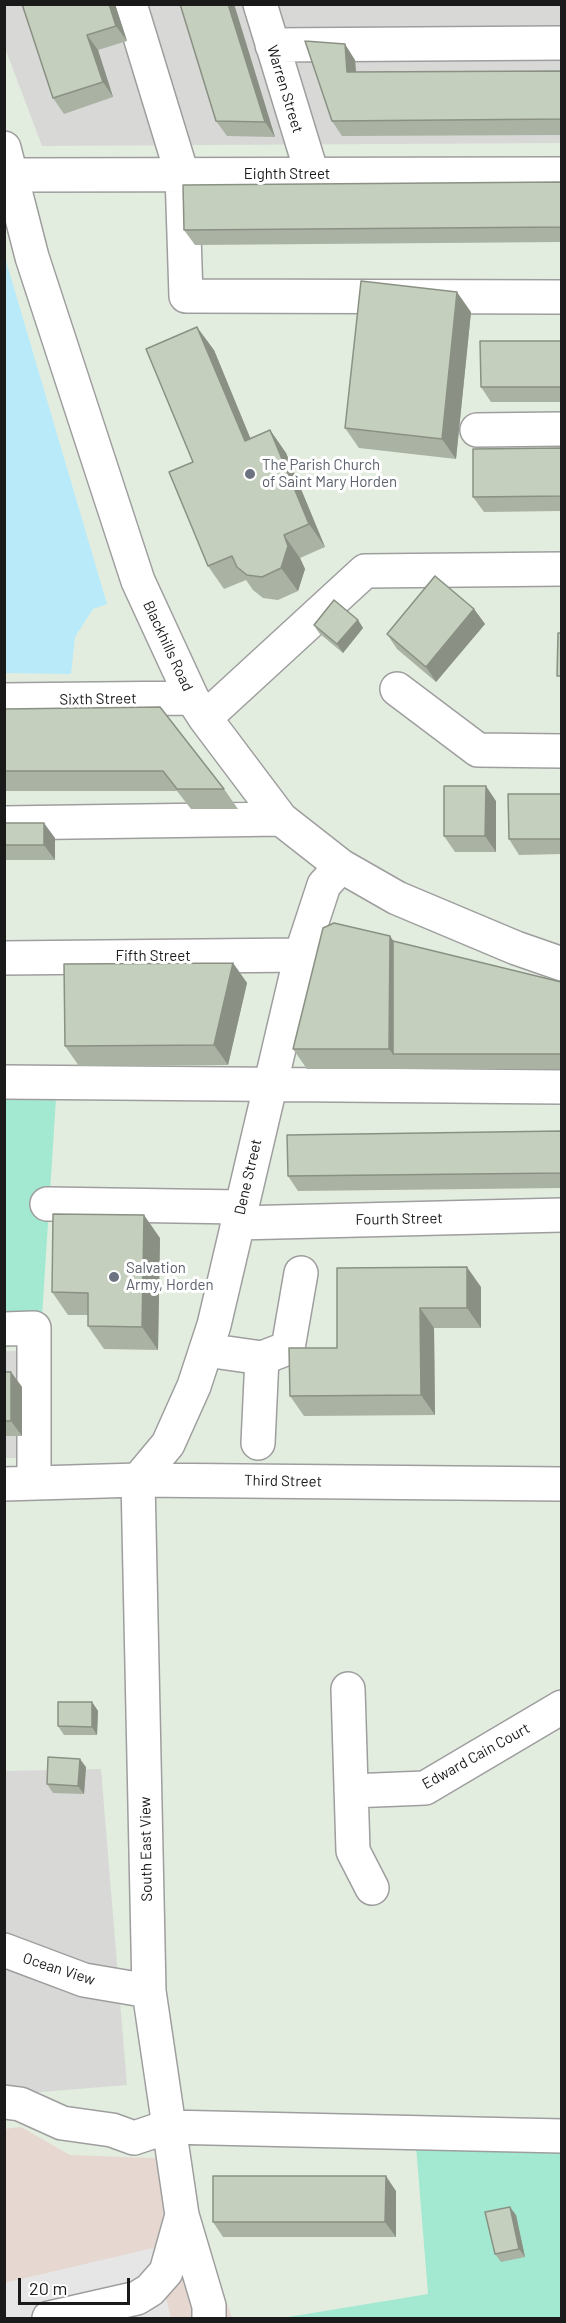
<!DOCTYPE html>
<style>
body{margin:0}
#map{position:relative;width:566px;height:2323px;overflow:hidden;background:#e2eddf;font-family:Barlow,sans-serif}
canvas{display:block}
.frame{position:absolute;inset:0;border:6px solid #1a1a1a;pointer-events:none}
.scale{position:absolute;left:18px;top:2278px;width:112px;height:27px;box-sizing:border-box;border:3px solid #1a1a1a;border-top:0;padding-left:8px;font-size:18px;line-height:21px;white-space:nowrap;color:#1a1a1a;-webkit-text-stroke:4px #fff;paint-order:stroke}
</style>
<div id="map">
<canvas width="566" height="2323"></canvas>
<div class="frame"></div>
<div class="scale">20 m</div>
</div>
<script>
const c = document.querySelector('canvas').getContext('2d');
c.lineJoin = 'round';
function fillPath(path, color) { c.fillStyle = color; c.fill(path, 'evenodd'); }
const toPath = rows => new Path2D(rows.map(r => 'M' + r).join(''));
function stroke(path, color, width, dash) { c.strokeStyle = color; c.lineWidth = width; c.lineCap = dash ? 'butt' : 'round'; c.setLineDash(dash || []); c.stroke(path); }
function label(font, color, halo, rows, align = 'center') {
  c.font = font + ' Barlow,sans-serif'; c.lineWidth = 6; c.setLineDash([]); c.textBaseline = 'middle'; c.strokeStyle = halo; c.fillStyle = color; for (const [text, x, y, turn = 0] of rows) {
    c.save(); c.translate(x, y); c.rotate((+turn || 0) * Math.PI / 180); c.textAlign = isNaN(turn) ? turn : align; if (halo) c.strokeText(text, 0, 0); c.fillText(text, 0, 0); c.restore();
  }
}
fillPath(toPath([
 [5,5,561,5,561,143,42,146,5,48],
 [4,1351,20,1351,22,1458,5,1458],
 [101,1769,127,2085,5,2095,5,1771]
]), '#d8d9d7');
fillPath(toPath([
 [21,2127,70,2155,178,2159,232,2318,5,2318,4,2129]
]), '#e6d8d1');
fillPath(toPath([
 [5,1098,56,1098,42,1317,5,1316],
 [561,2136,561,2318,282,2318,428,2294,416,2146]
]), '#a3e9d2');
fillPath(toPath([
 [4,254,107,604,93,609,75,637,71,674,5,673]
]), '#b9eaf9');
fillPath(toPath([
 [153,2248,171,2318,5,2318,4,2283]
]), '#e6e6e6');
const minor = toPath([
 [130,4,182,174,186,296,562,297],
 [260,4,312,174],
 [272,45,562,43],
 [4,148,32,257,138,581,192,698,205,718,281,819,341,866,397,898,516,948,562,964],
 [13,175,562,174],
 [477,430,562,429],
 [397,689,478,750,562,751],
 [4,700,192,698],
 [205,718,365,571,562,569],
 [4,823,281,819],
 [4,958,301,955],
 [4,1082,562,1087],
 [47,1204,241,1207],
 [237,1223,562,1215],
 [4,1329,34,1328,34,1483],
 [206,1350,262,1358,258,1443],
 [262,1358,288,1348,301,1273],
 [138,1480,149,1991,182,2215,209,2306,209,2318],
 [138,1480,168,1444,194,1386,214,1325,301,955,324,885,341,866],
 [4,1484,138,1480,562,1484],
 [348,1689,353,1851,372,1888],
 [351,1791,425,1788,562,1707],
 [4,1950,84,1980,149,1991],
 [4,2102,20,2104,62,2123,112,2130,134,2138,167,2127,562,2136],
 [49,2318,137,2298,150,2290,166,2272,182,2215]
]);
stroke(minor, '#9e9e9e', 36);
stroke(minor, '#fff', 33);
fillPath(toPath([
 [22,4,115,4,127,41,98,50,113,97,64,114,53,98],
 [180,4,234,4,275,137,227,136,216,121],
 [355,60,356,72,561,71,561,135,342,136,332,121],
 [561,182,561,242,195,245,184,230],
 [471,312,456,459,359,448,345,428],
 [561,341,561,402,491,402,481,387],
 [214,350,250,438,270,430,286,453,325,547,300,558,305,569,298,591,278,600,263,598,253,590,246,580,224,589,208,566,193,462],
 [561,448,561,511,484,512,473,497],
 [474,609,485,624,436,682,397,649,387,634],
 [358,620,363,628,343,653,319,633,314,625],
 [4,709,224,789,238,809,191,809,177,791,4,791],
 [561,794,561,854,519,855,509,839],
 [496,801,496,852,455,852,444,836],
 [4,823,55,838,55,860,4,860],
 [393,941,561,982,561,1069,307,1069,293,1049],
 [233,963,247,983,228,1065,79,1066,65,1046],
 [561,1131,561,1188,298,1191,288,1176],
 [160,1238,158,1350,104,1349,88,1326,88,1315,68,1315,52,1292],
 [337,1268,481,1287,481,1328,434,1328,435,1415,304,1416,290,1396,337,1348],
 [4,1372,11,1372,22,1387,22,1436,4,1436],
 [92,1702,98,1711,97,1735,64,1735,58,1726],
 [86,1767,84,1794,53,1793,47,1784],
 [396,2191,396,2237,223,2237,213,2222],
 [516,2215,525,2257,501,2262,495,2254]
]), '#a9b2a3');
fillPath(toPath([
 [109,4,115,4,127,41,116,26],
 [228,4,234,4,275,137,265,122],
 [87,35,98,50,113,97,103,82],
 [345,44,355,60,357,87,347,72],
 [457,292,471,312,456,459,442,439],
 [197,327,214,350,261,464,245,441],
 [270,430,286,453,325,547,309,524],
 [284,535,300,558,305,569,298,591,281,568],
 [474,609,485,624,436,682,426,667],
 [358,620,363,628,343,653,337,644],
 [486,786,496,801,496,852,485,836],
 [44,823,55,838,55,860,44,845],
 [390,936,404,956,393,1054,389,1049],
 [233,963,247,983,228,1065,214,1045],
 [144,1215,160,1238,158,1350,142,1327],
 [467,1267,481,1287,481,1328,467,1308],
 [420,1308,434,1328,435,1415,421,1395],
 [11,1372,22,1387,22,1436,11,1421],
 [92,1702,98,1711,97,1735,92,1727],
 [80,1759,86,1767,84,1794,78,1786],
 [386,2176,396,2191,396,2237,385,2222],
 [510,2207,516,2215,525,2257,519,2249]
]), '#8a9184');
const building = toPath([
 [22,4,109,4,116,26,87,35,103,82,53,98,22,4],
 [180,4,228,4,265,122,216,121,180,4],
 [305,41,345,44,347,72,561,71,561,119,332,121,305,41],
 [561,182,561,227,184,230,183,185,561,182],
 [361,281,457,292,442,439,345,428,361,281],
 [197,327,245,441,270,430,309,524,284,535,288,546,281,568,262,577,247,575,237,567,232,556,208,566,169,472,193,462,146,349,197,327],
 [480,341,561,341,561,387,481,387,480,341],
 [561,448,561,496,473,497,473,449,561,448],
 [435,576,474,609,426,667,387,634,435,576],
 [334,600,358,620,337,644,314,625,334,600],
 [558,633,561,633,561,676,557,676,558,633],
 [160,707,224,789,177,789,163,771,4,771,4,709,160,707],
 [444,786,486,786,485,836,444,836,444,786],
 [508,794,561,794,561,839,509,839,508,794],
 [4,823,44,823,44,845,4,845,4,823],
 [334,923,390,936,389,1049,293,1049,323,928,334,923],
 [393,941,561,982,561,1054,393,1054,393,941],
 [233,963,214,1045,65,1046,64,964,233,963],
 [561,1131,561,1173,288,1176,287,1135,561,1131],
 [53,1214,144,1215,142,1327,88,1326,88,1293,52,1292,53,1214],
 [467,1267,467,1308,420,1308,421,1395,290,1396,289,1348,337,1348,337,1268,467,1267],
 [4,1372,11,1372,11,1421,4,1421,4,1372],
 [58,1702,92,1702,92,1727,58,1726,58,1702],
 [48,1757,80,1759,78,1786,47,1784,48,1757],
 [213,2176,386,2176,385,2222,213,2222,213,2176],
 [510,2207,519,2249,495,2254,485,2212,510,2207]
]);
fillPath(building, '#c5cfbd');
stroke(building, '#8a9184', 1.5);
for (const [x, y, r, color] of [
 [250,474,6,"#6b7280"],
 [114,1277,6,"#6b7280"]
]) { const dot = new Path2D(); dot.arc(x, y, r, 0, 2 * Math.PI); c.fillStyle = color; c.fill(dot); stroke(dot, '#fff', 2); }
label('15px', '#1a1a1a', '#fff', [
 ["Warren Street",285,89,73],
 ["Eighth Street",287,174],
 ["Blackhills Road",168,646,65],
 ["Sixth Street",98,699,-1],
 ["Fifth Street",153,956],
 ["Dene Street",248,1177,-77],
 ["Fourth Street",399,1219,-1],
 ["Third Street",283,1481,1],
 ["Edward Cain Court",476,1756,-29],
 ["South East View",146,1849,-91],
 ["Ocean View",59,1969,18]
]);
label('15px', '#5b616d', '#fff', [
 ["The Parish Church",262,465],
 ["of Saint Mary Horden",262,482],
 ["Salvation",126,1268],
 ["Army, Horden",126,1285]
], 'left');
</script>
